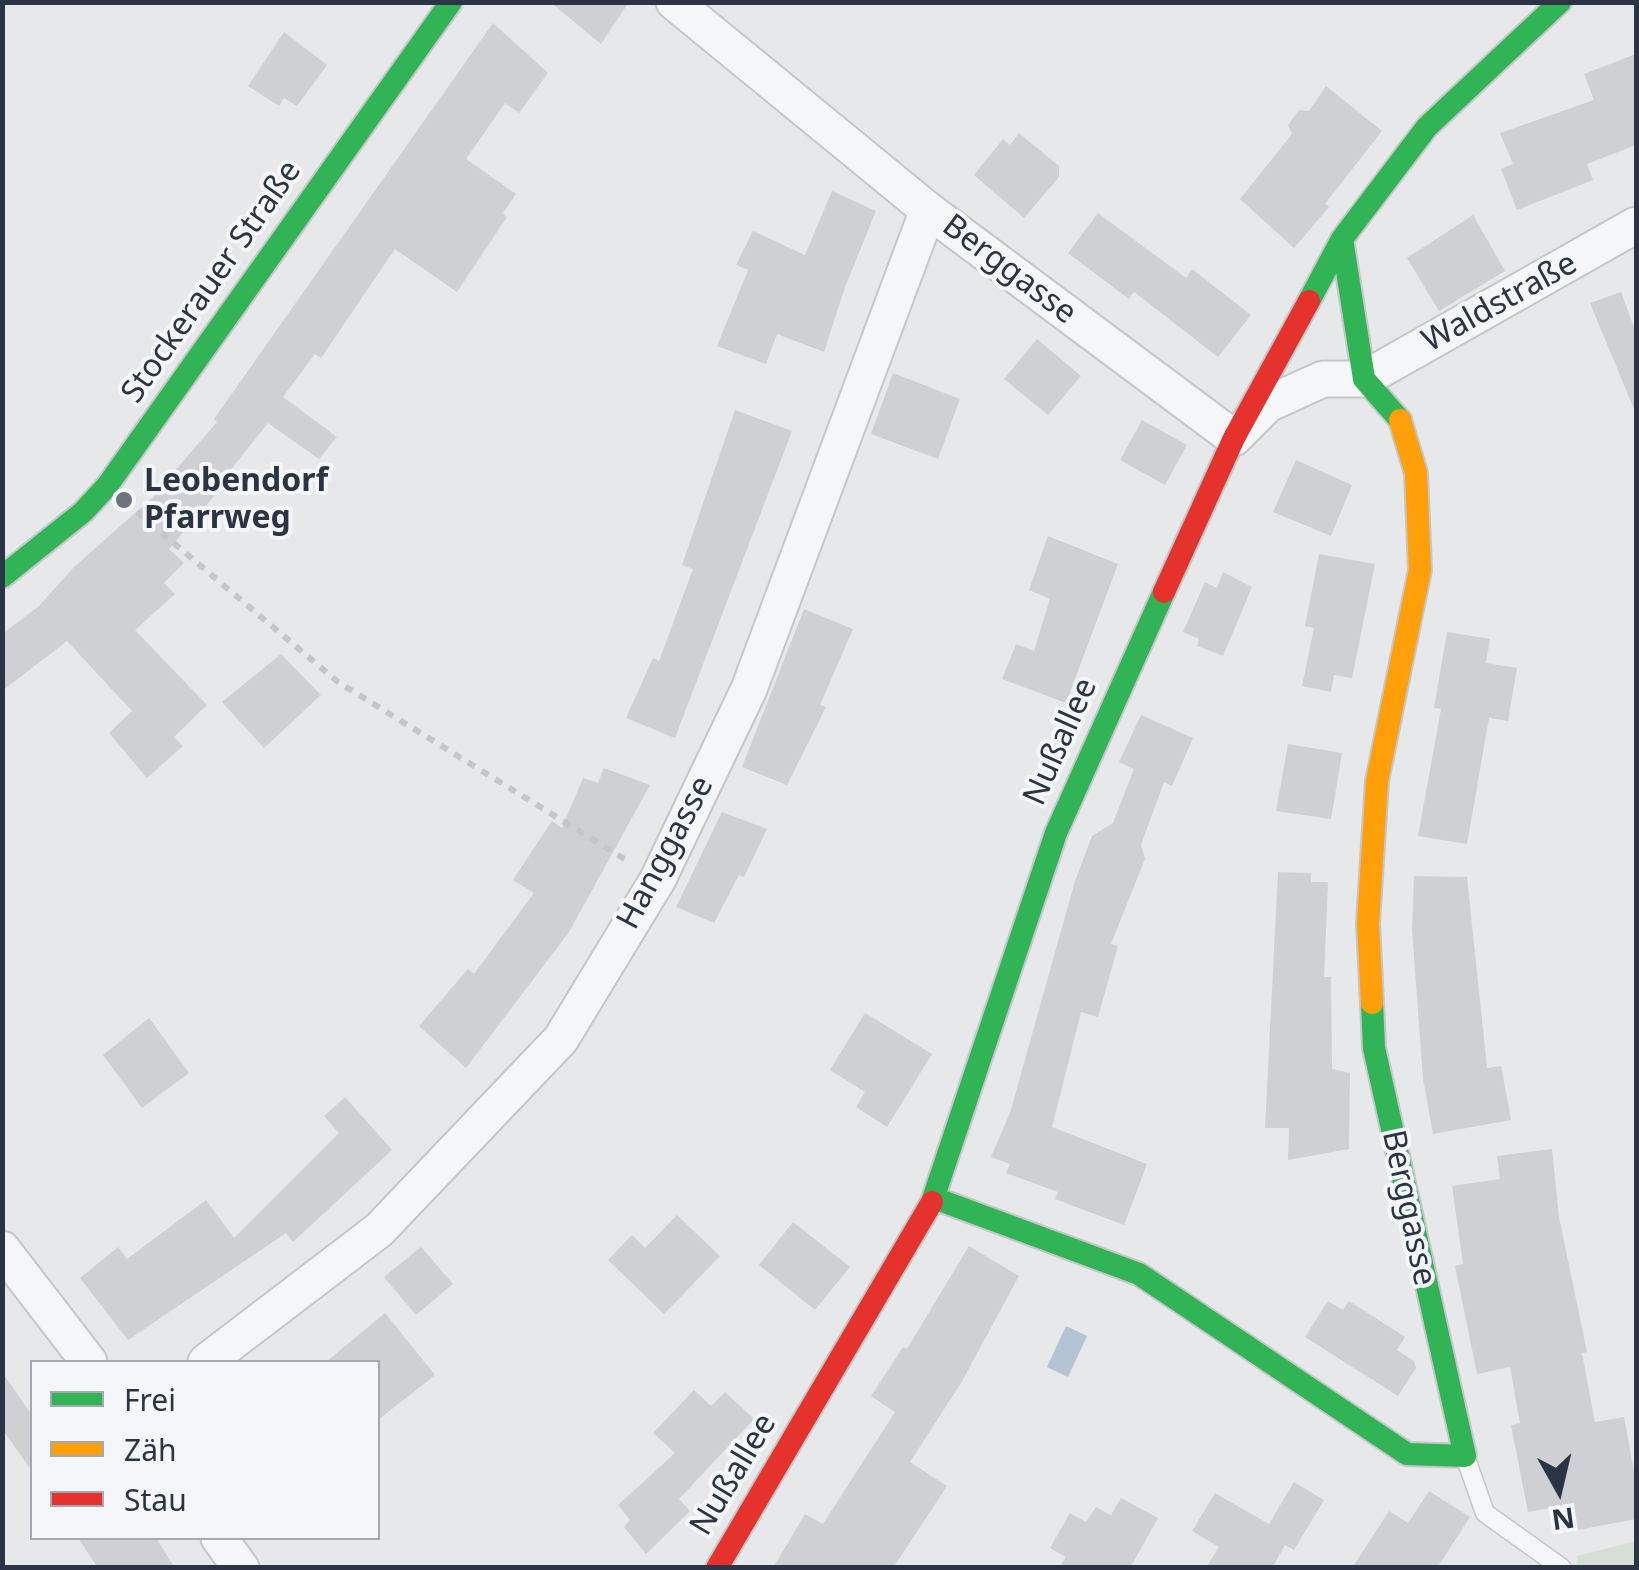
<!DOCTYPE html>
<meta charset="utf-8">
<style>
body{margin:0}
#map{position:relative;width:1639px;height:1570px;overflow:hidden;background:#e6e8ea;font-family:"Noto Sans",sans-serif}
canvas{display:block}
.frame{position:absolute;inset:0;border:5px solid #2b3445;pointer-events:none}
.legend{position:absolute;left:30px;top:1360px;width:350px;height:180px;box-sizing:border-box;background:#f4f6f9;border:2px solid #a4a8b1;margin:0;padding:12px 18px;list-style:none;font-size:30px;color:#2b3445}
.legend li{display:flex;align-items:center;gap:20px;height:50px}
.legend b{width:50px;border:2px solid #a4a8b1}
.north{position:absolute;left:1509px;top:1440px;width:100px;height:100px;-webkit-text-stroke:8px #f4f6f9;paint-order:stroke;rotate:172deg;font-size:28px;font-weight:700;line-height:40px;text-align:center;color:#2b3445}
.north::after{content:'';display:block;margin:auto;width:35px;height:45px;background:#2b3445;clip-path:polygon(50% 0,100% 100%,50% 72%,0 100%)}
</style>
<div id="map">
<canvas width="1639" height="1570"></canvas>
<div class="frame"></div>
<ul class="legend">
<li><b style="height:12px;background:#30b455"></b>Frei</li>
<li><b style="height:12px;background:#ff9f0a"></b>Zäh</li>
<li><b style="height:12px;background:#e5322d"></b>Stau</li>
</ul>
<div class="north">N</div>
</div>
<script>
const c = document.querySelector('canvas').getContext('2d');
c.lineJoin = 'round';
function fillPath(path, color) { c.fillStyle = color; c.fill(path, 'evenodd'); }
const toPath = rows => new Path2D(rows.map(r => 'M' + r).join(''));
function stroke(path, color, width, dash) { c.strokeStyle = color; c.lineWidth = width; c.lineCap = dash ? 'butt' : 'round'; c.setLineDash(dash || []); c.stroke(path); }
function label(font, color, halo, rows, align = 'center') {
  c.font = font + ' "Noto Sans",sans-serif'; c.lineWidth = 8; c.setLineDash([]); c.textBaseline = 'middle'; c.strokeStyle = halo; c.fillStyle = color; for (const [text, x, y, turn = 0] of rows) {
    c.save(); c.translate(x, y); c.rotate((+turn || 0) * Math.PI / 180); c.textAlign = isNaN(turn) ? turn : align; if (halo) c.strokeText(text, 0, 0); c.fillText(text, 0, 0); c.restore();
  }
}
fillPath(toPath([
 [1636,1541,1636,1567,1576,1567,1577,1556]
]), '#d6ded6');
fillPath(toPath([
 [1066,1326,1087,1336,1068,1377,1047,1367]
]), '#b4c4d5');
fillPath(toPath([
 [550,2,629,2,601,44],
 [493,23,548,73,519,113,505,103,466,159,516,194,503,213,507,217,457,292,395,249,321,358,315,354,283,397,337,437,319,459,268,423,229,472,232,475,169,549,184,563,164,583,175,594,135,630,207,705,174,737,183,746,147,778,109,733,132,711,67,641,2,691,2,634,39,606,74,567,169,483,166,481,217,422,214,419],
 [284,32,327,65,297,106,284,98,279,106,248,86],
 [1636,54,1636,145,1587,164,1593,180,1517,210,1501,169,1513,164,1500,133,1594,100,1584,74],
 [1326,86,1382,131,1325,204,1329,207,1294,248,1240,199,1292,134,1288,125,1299,110,1309,111],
 [1019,133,1059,166,1059,177,1024,218,974,175,1003,139,1010,145],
 [832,191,876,211,845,287,824,352,777,334,766,364,717,346,748,270,736,265,753,231,805,255],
 [1098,213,1186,278,1192,269,1251,315,1218,357,1134,292,1129,299,1068,253],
 [1473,215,1505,271,1439,311,1407,258],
 [1621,292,1636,333,1636,414,1590,303],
 [1037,339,1081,376,1048,415,1004,379],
 [893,373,960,399,938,459,871,434],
 [735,410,792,431,675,738,626,718,653,658,659,661,693,569,682,565],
 [1142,420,1187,445,1165,485,1120,460],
 [1296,460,1352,485,1331,536,1273,512],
 [1048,536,1118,564,1066,703,1002,679,1016,644,1034,651,1050,599,1029,590],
 [1319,554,1375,564,1352,678,1334,675,1331,692,1302,686,1314,628,1305,626],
 [1223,572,1252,587,1223,656,1197,646,1199,639,1183,632,1205,582,1217,588],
 [804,609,853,629,820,705,826,707,787,785,742,767],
 [1447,632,1490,639,1486,663,1517,668,1508,721,1489,718,1467,844,1418,836,1441,709,1434,708],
 [281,654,321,695,264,748,222,702],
 [1141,715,1193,738,1172,786,1164,782,1141,845,1145,859,1111,944,1118,946,1098,1017,1081,1012,1052,1127,1147,1164,1124,1225,1055,1199,1058,1192,1006,1173,1010,1164,991,1157,1010,1113,1075,881,1092,836,1113,823,1134,769,1119,762],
 [1288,744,1342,753,1331,819,1276,811],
 [604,768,650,785,569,932,466,1068,419,1026,468,969,474,974,534,893,513,880,552,821,562,828,583,778,598,783],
 [722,812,767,829,744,877,739,875,714,923,676,907],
 [1278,872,1311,873,1311,882,1328,882,1324,977,1331,977,1332,1069,1350,1073,1349,1149,1288,1160,1289,1128,1265,1128],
 [1414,876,1467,877,1487,1068,1501,1066,1511,1120,1433,1134,1423,1079,1412,929],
 [865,1013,932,1054,887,1127,856,1107,865,1092,830,1070],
 [149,1018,189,1073,142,1108,103,1055],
 [345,1097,392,1150,293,1242,286,1233,128,1340,80,1278,118,1247,127,1259,206,1200,234,1238,339,1133,324,1116],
 [1552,1149,1559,1217,1587,1352,1582,1353,1595,1422,1624,1417,1636,1483,1636,1519,1578,1530,1573,1504,1528,1512,1511,1425,1520,1423,1510,1367,1477,1374,1455,1266,1463,1264,1452,1186,1500,1179,1497,1156],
 [677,1215,720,1256,664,1314,608,1260,632,1235,645,1248],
 [793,1222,850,1267,815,1310,759,1265],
 [969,1246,1019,1276,961,1383,910,1462,947,1486,893,1568,773,1568,805,1514,823,1524,895,1412,871,1396,903,1347,907,1349],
 [421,1247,453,1284,416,1315,384,1277],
 [1328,1301,1343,1310,1349,1301,1405,1337,1397,1350,1414,1361,1416,1368,1398,1396,1305,1337],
 [385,1313,435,1375,378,1420,378,1362,326,1362],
 [2,1372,32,1415,32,1471,2,1429],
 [694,1390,711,1406,725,1392,754,1419,679,1499,690,1511,646,1554,624,1527,630,1520,618,1505,675,1453,653,1433],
 [1294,1482,1324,1500,1294,1550,1285,1545,1272,1568,1206,1568,1219,1547,1192,1531,1215,1493,1269,1524],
 [1429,1491,1470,1517,1437,1568,1352,1568,1389,1511,1408,1523],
 [1121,1498,1158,1518,1130,1568,1059,1568,1066,1557,1050,1548,1070,1513,1086,1522,1096,1507,1111,1515],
 [78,1538,156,1538,175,1568,98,1568]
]), '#ced0d3');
const lane = toPath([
 [1465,1456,1485,1513,1562,1568]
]);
const street = toPath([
 [674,2,928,210,1234,438,1268,404,1323,379,1364,379,1636,225],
 [2,1249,89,1362],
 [206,1362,379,1230,561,1039,658,879,749,689,928,210],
 [219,1538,241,1568]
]);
const fast = toPath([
 [1342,239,1364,379,1400,420],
 [1309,301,1342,239,1427,127,1560,2],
 [2,577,83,512,107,486,451,2],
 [934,1198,1139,1274,1407,1454,1465,1456,1374,1048,1372,1003],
 [932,1202,1056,833,1164,592]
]);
const slow = toPath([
 [1372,1003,1368,923,1377,781,1420,570,1416,473,1400,420]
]);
const jam = toPath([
 [1164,592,1234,438,1309,301],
 [717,1568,932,1202]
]);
stroke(lane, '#c4c6c8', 21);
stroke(street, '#c4c6c8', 39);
stroke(fast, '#c4c6c8', 26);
stroke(slow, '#c4c6c8', 26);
stroke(jam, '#c4c6c8', 26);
stroke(toPath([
 [137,512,338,682,631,863]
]), '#c5c6ca', 6, [8, 8]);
stroke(lane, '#f5f6f7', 18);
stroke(street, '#f5f6f7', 35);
stroke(fast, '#30b455', 22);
stroke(slow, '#ff9f0a', 22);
stroke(jam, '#e5322d', 22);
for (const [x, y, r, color] of [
 [124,500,10,"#6c737f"]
]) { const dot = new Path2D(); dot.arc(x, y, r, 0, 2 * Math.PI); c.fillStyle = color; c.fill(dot); stroke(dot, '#f4f6f9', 4); }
label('32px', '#2b3445', '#f4f6f9', [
 ["Berggasse",1009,270,37],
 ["Stockerauer Straße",212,282,-55],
 ["Waldstraße",1500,303,-29],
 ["Nußallee",1061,742,-66],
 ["Hanggasse",666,853,-62],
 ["Berggasse",1408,1208,78],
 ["Nußallee",734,1475,-59]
]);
label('bold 32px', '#2b3445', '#f4f6f9', [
 ["Leobendorf",144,482],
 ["Pfarrweg",144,519]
], 'left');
</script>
